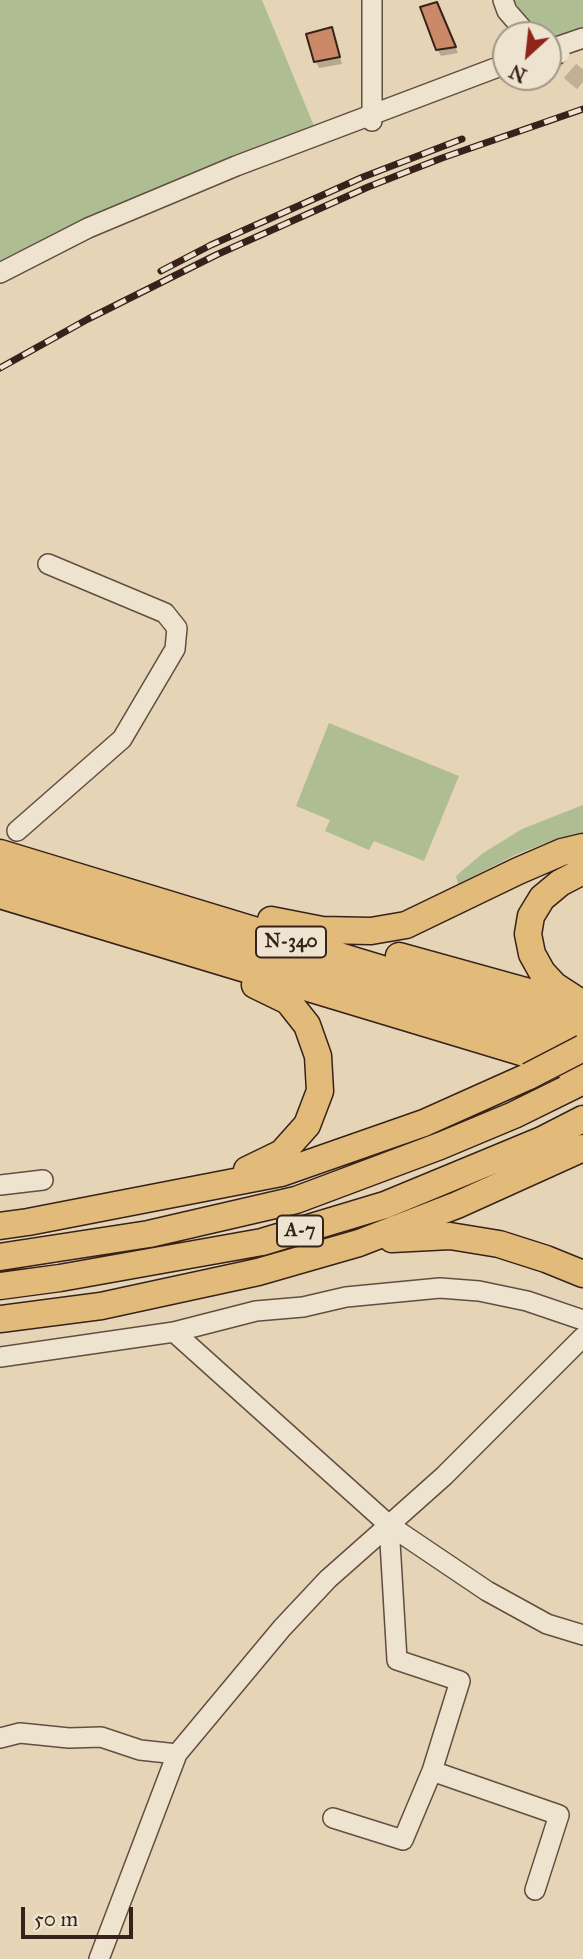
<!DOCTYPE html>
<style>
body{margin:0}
#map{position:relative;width:583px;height:1959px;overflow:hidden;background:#e5d4b5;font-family:"IM FELL Great Primer",serif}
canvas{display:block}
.north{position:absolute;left:492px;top:21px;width:70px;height:70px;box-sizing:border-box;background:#eee3cf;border:2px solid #a49687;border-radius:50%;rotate:207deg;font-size:19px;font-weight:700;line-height:28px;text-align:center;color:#36221a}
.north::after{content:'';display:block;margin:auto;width:24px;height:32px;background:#8f2418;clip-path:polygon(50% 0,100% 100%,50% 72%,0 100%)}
.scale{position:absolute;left:21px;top:1907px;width:112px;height:32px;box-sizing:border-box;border:4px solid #36221a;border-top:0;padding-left:9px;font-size:21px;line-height:24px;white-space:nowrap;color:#36221a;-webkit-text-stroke:5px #eee3cf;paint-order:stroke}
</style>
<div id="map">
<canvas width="583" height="1959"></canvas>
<div class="north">N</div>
<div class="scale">50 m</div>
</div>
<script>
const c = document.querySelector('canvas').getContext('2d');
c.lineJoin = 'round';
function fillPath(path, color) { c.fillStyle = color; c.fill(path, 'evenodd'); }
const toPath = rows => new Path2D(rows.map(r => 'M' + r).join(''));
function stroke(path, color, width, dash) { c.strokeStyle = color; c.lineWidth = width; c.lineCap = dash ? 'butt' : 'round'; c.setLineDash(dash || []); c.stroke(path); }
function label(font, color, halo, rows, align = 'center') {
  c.font = font + ' "IM FELL Great Primer",serif'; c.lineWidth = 5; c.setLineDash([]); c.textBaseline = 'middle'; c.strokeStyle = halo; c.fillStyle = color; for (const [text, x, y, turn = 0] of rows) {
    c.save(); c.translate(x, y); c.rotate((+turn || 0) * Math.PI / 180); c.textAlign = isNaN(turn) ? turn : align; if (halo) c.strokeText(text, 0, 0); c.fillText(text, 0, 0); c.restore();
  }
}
fillPath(toPath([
 [0,0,262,0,314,126,77,223,0,261],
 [514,0,583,0,583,32,548,41,548,35,542,35,523,16],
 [329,723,459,776,424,861,374,841,369,850,325,831,330,820,296,806],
 [583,805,583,833,558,838,515,855,458,884,456,876,483,853,522,829]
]), '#aebe92');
fillPath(toPath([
 [440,11,458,53,441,56,437,49],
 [331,29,342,64,319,68,316,62]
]), '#0003');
const building = toPath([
 [437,2,456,47,436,50,420,7,437,2],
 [332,27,340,57,314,62,306,34,332,27]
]);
fillPath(building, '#cb8968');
stroke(building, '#36221a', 2);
stroke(toPath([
 [548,52,583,82]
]), '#c2b096', 19, [19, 10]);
const minor = toPath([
 [372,0,372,121],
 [503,0,507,11,528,35],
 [548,50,583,38],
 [0,273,88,228,236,166,506,64],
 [17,831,122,739,175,649,177,628,165,613,48,564],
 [0,1185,43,1180],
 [174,1332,256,1311,303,1307,346,1297,440,1288,479,1291,527,1301,583,1320],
 [0,1357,174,1332,389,1525,328,1579,282,1628,177,1754,140,1750,101,1737,69,1738,20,1733,0,1738],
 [389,1525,444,1476,583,1337],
 [389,1525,487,1591,547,1624,583,1635],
 [432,1771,559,1815,535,1890],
 [333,1818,403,1840,432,1771,460,1681,397,1660,389,1525],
 [99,1959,177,1754]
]);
const highway = toPath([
 [0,853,583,1030],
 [0,876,583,1051],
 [0,895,571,1067],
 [271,920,322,930,371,931,406,925,518,871,562,852,583,847],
 [399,956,583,1007],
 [575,999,555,986,542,972,532,954,528,934,531,916,542,898,560,883,583,871],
 [247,1170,282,1153,307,1125,320,1091,318,1056,307,1025,288,1001,255,985],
 [0,1226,28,1222,281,1173,424,1123,529,1076],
 [392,1239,450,1236,499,1244,546,1259,583,1274],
 [0,1257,149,1234,296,1200,440,1146,514,1115,583,1081],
 [0,1286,60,1278,262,1242,385,1205,542,1140,583,1119],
 [0,1319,101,1306,258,1272,359,1243,457,1205,583,1148]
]);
stroke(minor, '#624e41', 22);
stroke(highway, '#36221a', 29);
stroke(minor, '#eee3cf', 19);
stroke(highway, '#e2ba7a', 26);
const rail = toPath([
 [161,271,211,245,363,177,462,139],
 [0,368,88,319,216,255,368,187,442,158,583,109]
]);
stroke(rail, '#36221a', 7);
stroke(rail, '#eee3cf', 4.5, [13]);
const minorBridge = toPath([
 [548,57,560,53]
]);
const highwayBridge = toPath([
 [529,1076,583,1048]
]);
stroke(minorBridge, '#624e41', 22, []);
stroke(highwayBridge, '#36221a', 29, []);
stroke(minorBridge, '#eee3cf', 19);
stroke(highwayBridge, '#e2ba7a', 26);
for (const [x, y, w] of [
 [291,942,70],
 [300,1231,46]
]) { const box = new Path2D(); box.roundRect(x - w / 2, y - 15.5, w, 31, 5); c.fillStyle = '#eee3cf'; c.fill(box); stroke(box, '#36221a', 2); }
label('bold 19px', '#36221a', null, [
 ["N-340",291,942],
 ["A-7",300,1231]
]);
</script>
